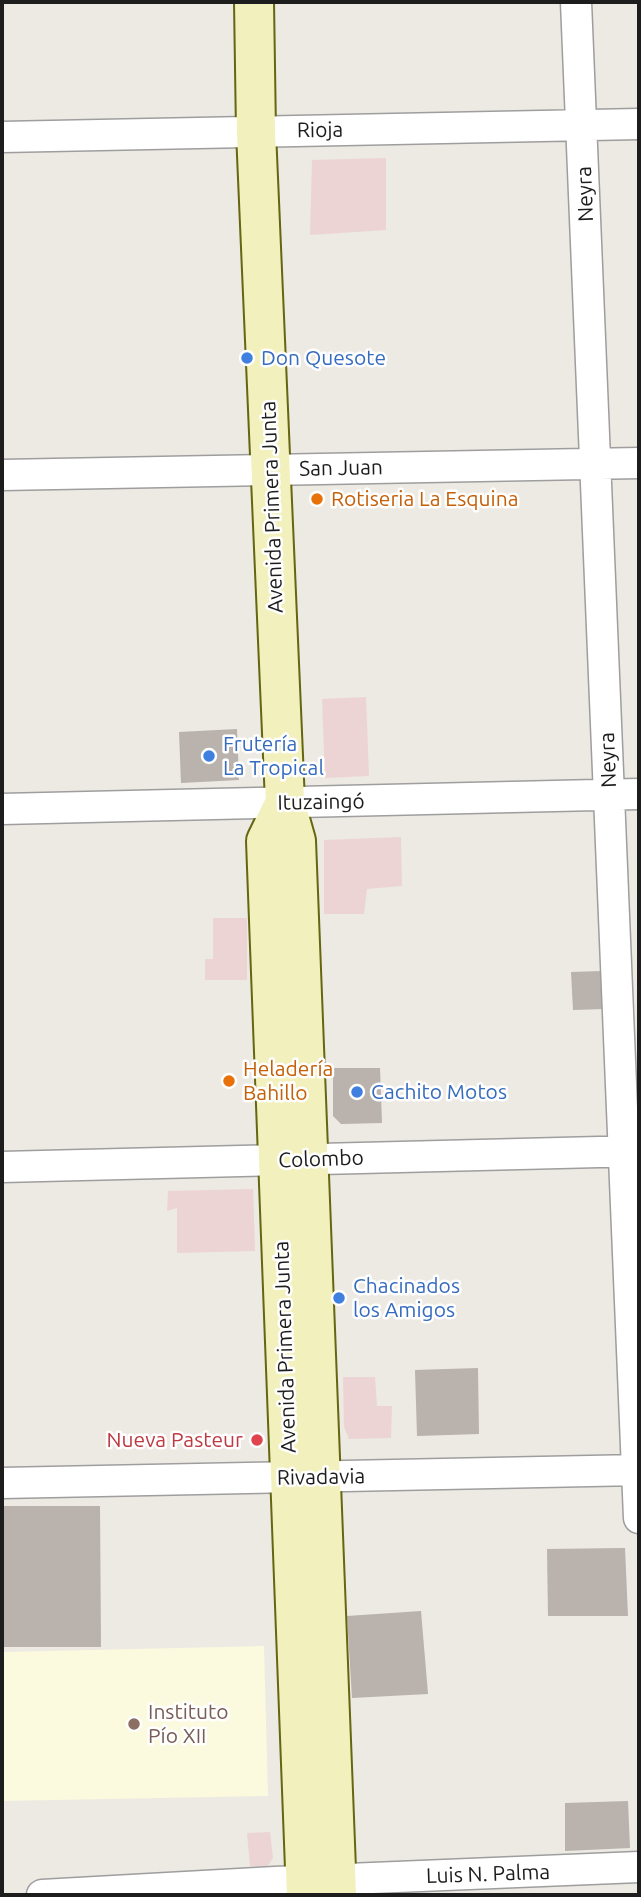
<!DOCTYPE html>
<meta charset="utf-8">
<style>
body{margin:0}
#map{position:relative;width:641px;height:1897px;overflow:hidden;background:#ede9e3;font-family:Ubuntu,sans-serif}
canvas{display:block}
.frame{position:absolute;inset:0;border:4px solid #1d1d1d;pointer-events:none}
</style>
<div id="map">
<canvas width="641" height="1897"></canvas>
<div class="frame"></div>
</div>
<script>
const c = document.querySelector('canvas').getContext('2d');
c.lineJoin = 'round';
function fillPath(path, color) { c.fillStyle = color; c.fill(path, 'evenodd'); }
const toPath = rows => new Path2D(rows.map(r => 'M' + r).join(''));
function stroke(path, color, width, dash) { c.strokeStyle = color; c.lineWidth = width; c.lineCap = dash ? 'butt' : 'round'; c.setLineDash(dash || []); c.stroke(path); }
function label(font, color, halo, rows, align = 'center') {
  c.font = font + ' Ubuntu,sans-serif'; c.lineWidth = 5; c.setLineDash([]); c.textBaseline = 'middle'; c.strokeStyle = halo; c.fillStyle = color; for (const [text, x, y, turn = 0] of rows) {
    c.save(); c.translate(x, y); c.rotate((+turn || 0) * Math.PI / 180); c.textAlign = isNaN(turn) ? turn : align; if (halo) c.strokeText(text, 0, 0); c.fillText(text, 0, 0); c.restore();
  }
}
fillPath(toPath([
 [386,158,386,230,310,235,312,160],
 [366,697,369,776,325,778,322,699],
 [401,837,402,886,367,889,364,914,324,914,324,840],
 [213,918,247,918,247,980,205,980,205,959,213,959],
 [253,1189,255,1251,177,1253,177,1208,167,1211,168,1191],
 [343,1377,375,1377,377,1406,392,1406,391,1438,349,1439,344,1427],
 [270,1832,273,1858,267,1867,250,1866,247,1833]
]), '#ecd4d5');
fillPath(toPath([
 [264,1646,268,1796,2,1801,2,1652]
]), '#fbf9de');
fillPath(toPath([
 [237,729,239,780,181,783,179,732],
 [603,971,605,1009,573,1010,571,972],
 [333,1068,380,1068,382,1123,341,1124,333,1116],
 [478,1368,479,1434,417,1436,415,1370],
 [2,1506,100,1506,101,1647,2,1647],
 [625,1548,628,1616,548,1616,547,1549],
 [421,1611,428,1694,352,1698,347,1616],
 [628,1801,630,1848,565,1851,565,1803]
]), '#b9b2ad');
const street = toPath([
 [576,2,639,1518],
 [2,137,639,124],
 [2,475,639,463],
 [2,809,639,794],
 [2,1167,639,1151],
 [2,1483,639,1470],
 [42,1895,275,1882,639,1867]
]);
const secondary = toPath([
 [254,2,256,132,285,802,296,841,337,1895],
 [285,802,266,841,306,1895]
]);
stroke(street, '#9e9e9e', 33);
stroke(secondary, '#646611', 42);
stroke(street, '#fff', 30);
stroke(secondary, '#f2f0bc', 38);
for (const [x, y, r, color] of [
 [247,358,7,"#3f7fe0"],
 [317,499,7,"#e8710a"],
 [209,756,7,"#3f7fe0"],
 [229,1081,7,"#e8710a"],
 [357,1092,7,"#3f7fe0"],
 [339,1298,7,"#3f7fe0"],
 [257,1440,7,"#e0444e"],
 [134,1724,7,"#8d6e63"]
]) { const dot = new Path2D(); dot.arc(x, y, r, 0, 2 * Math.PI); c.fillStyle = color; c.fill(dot); stroke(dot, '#fff', 2.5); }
label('21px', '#1d1d1d', '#fff', [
 ["Rioja",320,130,-1],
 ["Neyra",585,194,-92],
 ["San Juan",341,468,-1],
 ["Avenida Primera Junta",272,507,-92],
 ["Neyra",608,760,-92],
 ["Ituzaingó",321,802,-1],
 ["Colombo",321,1159,-2],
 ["Avenida Primera Junta",285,1347,-92],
 ["Rivadavia",321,1477,-1],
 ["Luis N. Palma",488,1874,-2]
]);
label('21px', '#366cbe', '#fff', [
 ["Don Quesote",261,358],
 ["Frutería",223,744],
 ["La Tropical",223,768],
 ["Cachito Motos",371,1092],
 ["Chacinados",353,1286],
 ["los Amigos",353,1310]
], 'left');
label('21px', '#c56008', '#fff', [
 ["Rotiseria La Esquina",331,499],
 ["Heladería",243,1069],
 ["Bahillo",243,1093]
], 'left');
label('21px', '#be3a42', '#fff', [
 ["Nueva Pasteur",243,1440]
], 'right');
label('21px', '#785e54', '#fff', [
 ["Instituto",148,1712],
 ["Pío XII",148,1736]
], 'left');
</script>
